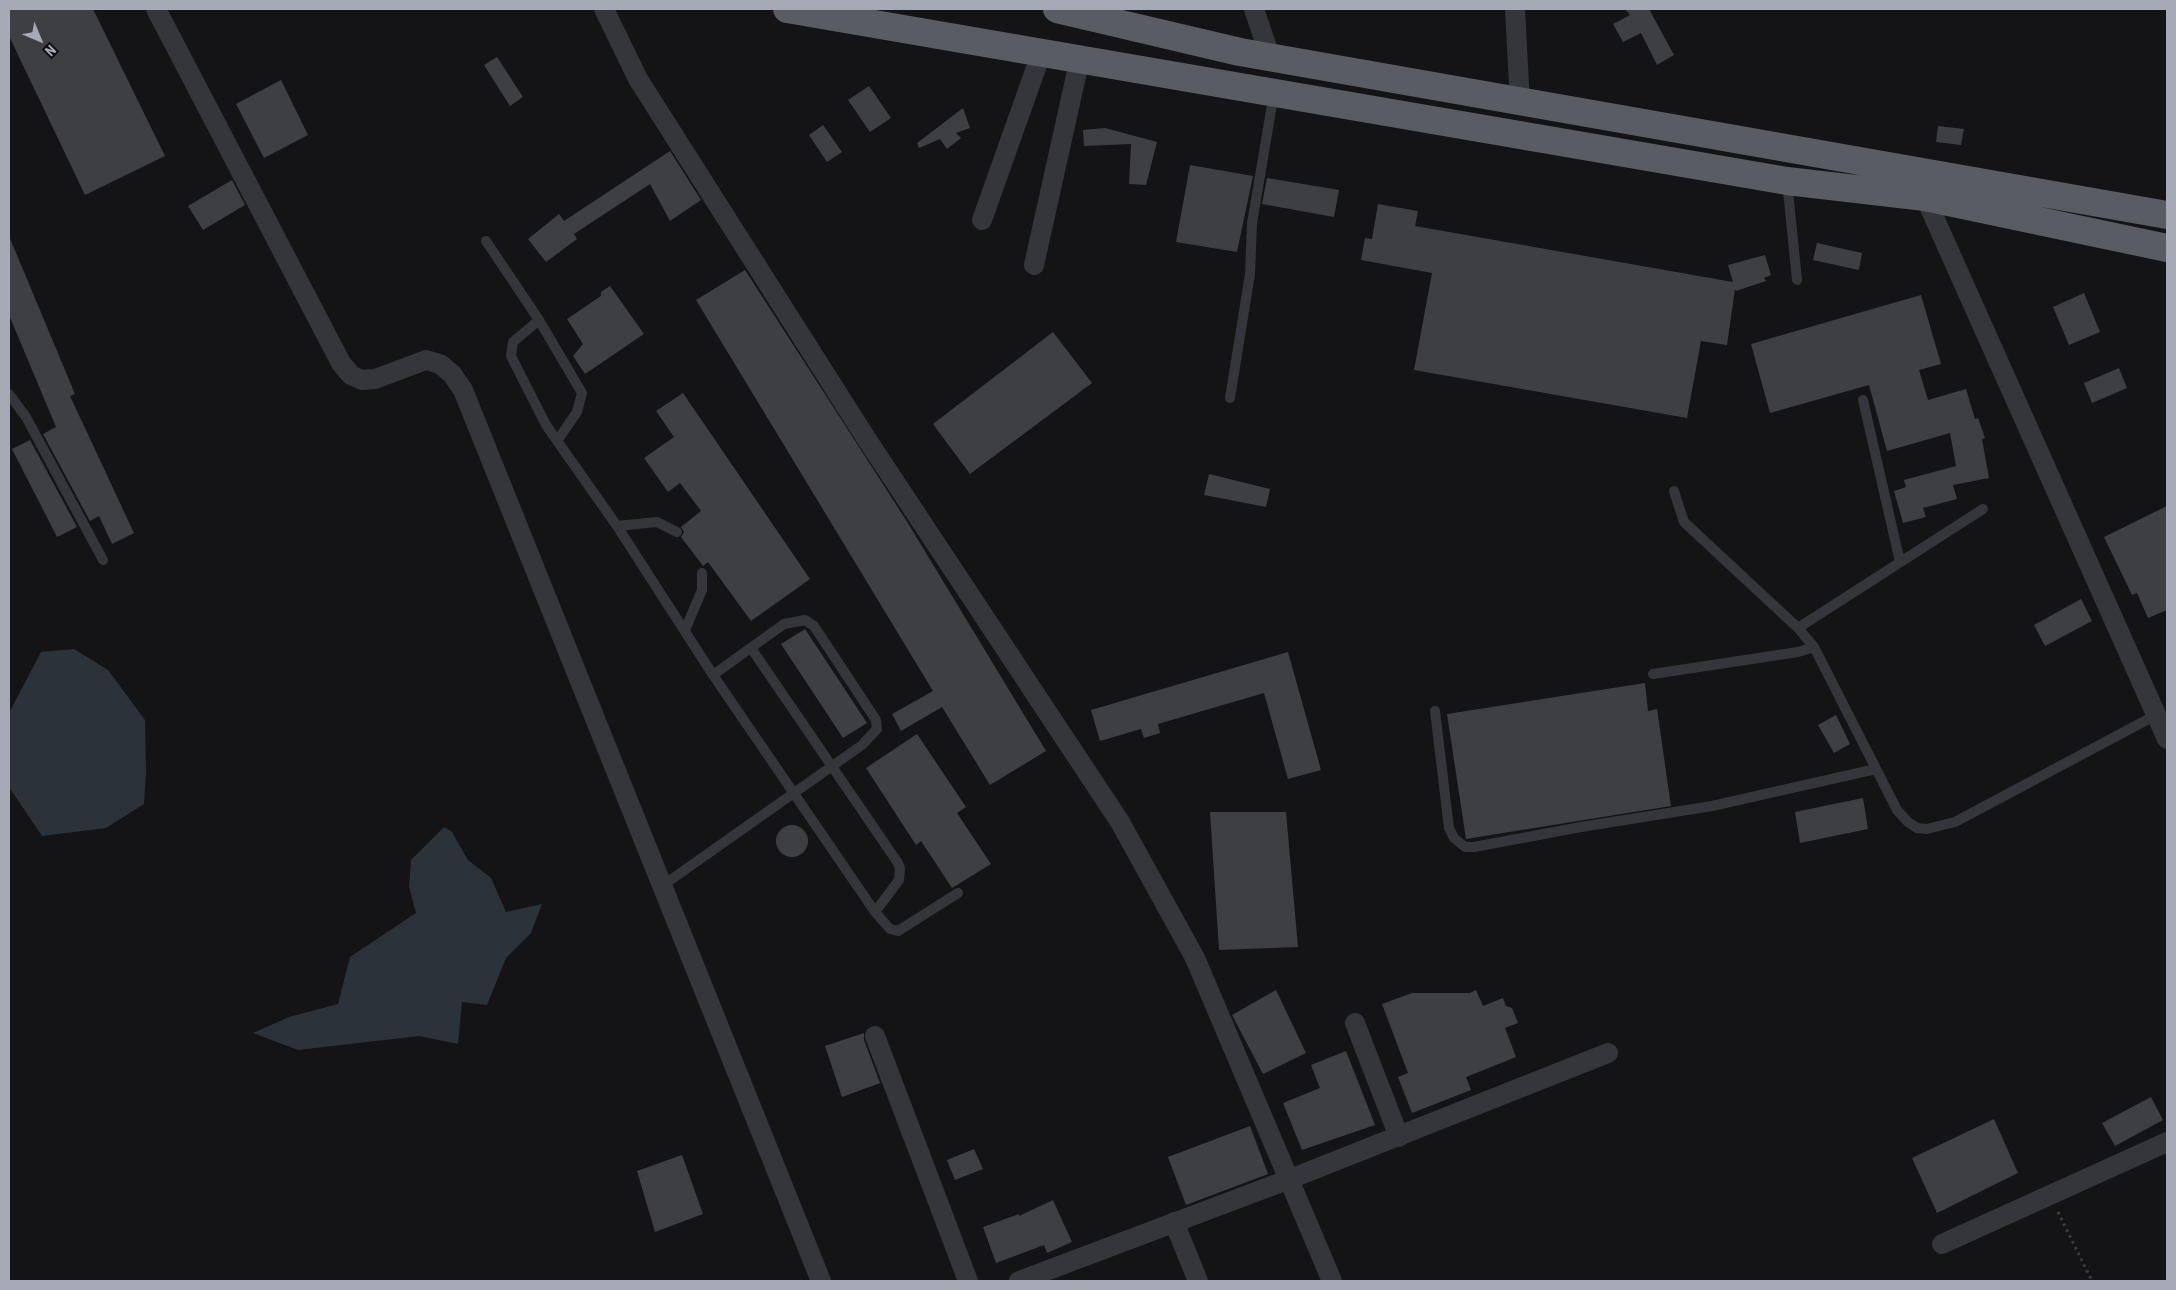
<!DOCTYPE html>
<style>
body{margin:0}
#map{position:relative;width:2176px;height:1290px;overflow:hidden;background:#141416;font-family:"Roboto Condensed",sans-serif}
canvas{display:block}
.frame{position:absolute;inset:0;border:10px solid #a6aab6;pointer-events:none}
.north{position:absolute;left:15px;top:15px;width:50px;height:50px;-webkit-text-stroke:4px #0f0f11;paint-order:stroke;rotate:135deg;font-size:14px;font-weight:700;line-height:20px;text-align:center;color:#a6aab6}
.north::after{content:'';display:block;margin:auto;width:18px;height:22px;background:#a6aab6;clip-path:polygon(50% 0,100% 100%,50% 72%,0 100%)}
</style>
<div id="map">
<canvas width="2176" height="1290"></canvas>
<div class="frame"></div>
<div class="north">N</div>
</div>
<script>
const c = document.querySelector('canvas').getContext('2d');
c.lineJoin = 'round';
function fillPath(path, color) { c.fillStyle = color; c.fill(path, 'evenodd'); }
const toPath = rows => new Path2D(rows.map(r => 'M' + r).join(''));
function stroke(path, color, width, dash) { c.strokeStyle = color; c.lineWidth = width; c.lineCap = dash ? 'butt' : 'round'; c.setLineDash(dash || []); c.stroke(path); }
fillPath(toPath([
 [74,649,108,670,145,720,146,772,144,804,106,828,42,836,9,787,9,713,41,652],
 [444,827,452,832,468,860,491,878,506,912,542,904,531,933,506,958,487,1005,462,1002,458,1044,419,1036,298,1050,253,1033,289,1017,338,1004,350,957,416,913,409,887,411,860]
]), '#2b323a');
fillPath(toPath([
 [9,9,93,9,165,156,85,195,9,36],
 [1625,9,1649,9,1674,55,1657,65,1641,33,1623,42,1613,24,1630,15],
 [497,57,523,97,510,106,484,65],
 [281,80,308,135,264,158,236,104],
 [869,86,891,118,870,132,848,100],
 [963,108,970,128,956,133,961,138,947,149,940,139,919,148,917,143],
 [823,125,842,152,827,162,809,135],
 [1938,126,1964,129,1961,145,1936,142],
 [1105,128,1157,142,1146,185,1129,184,1131,144,1084,146,1083,130],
 [670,151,701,200,670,221,650,184,574,234,577,239,546,262,528,239,559,214,564,221],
 [1190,165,1253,176,1237,252,1176,242],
 [1267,178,1339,190,1334,217,1262,204],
 [232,180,245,205,203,230,188,206],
 [1378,204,1418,211,1415,226,1733,282,1728,265,1765,255,1771,275,1764,278,1766,281,1736,291,1735,289,1727,345,1701,341,1687,418,1414,370,1432,273,1361,260,1365,238,1372,239],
 [9,236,75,394,70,396,134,533,112,544,99,516,90,521,43,434,56,427,9,315],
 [1817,243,1862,253,1859,270,1813,260],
 [745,270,906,520,1046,751,990,785,942,707,901,731,892,714,933,691,696,300],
 [610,286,644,334,585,374,573,356,583,344,567,319,601,296,601,292],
 [2084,293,2100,332,2069,345,2053,307],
 [1921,295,1941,364,1919,370,1928,400,1966,389,1975,419,1978,418,1985,438,1982,439,1989,478,1953,485,1957,499,1923,508,1926,517,1903,523,1894,491,1906,487,1904,480,1956,466,1950,433,1887,451,1869,385,1770,413,1751,344],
 [1053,332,1092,383,970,474,933,424],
 [2119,368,2127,388,2092,403,2084,383],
 [683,393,810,579,751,621,708,562,703,566,681,537,684,532,681,527,701,511,680,483,668,492,644,458,674,437,656,411],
 [30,440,77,527,57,537,12,449],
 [1209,474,1270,489,1266,507,1204,495],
 [2167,506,2167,610,2148,618,2137,593,2132,595,2104,537],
 [2081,599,2092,621,2045,646,2034,625],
 [805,629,867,723,843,738,781,644],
 [1288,652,1321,770,1288,779,1264,693,1158,724,1160,733,1144,738,1141,729,1100,741,1091,710],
 [1645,683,1648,711,1657,709,1671,806,1466,839,1447,714],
 [1836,715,1850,744,1834,753,1818,725],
 [917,734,966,807,957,813,991,864,952,888,921,841,916,845,866,768],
 [1863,798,1868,829,1800,843,1795,812],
 [1210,812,1286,812,1298,947,1219,950],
 '776 841a16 16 0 1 1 32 0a16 16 0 1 1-32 0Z',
 [1276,990,1306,1053,1263,1074,1232,1015],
 [1476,990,1483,1006,1503,998,1506,1006,1512,1008,1518,1023,1505,1028,1516,1057,1466,1077,1471,1090,1412,1113,1398,1077,1408,1073,1382,1004,1412,993,1470,993],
 [864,1033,864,1040,880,1083,842,1097,825,1046],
 [1346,1051,1375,1125,1302,1150,1283,1103,1320,1088,1311,1065],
 [2151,1097,2163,1120,2115,1146,2102,1123],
 [1994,1119,2018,1173,1937,1213,1912,1158],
 [1250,1126,1268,1174,1186,1205,1168,1157],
 [974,1149,983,1169,955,1180,947,1160],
 [682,1155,703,1214,655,1232,637,1171],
 [1053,1200,1072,1242,1047,1253,1044,1245,996,1263,983,1227,1019,1214,1019,1216]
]), '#3e3f43');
stroke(toPath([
 [2058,1212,2092,1281]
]), '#3b3d42', 3, [2.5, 4]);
stroke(toPath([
 [1787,181,1797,280],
 [486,241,539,320,582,393,577,412,557,441],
 [539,320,513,342,511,356,546,425,617,526,713,675,875,912,890,929,898,931,958,893],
 [9,394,26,417,103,560],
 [1230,398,1250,274,1252,223,1274,93],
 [1863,400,1900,562],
 [1674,491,1684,522,1798,628,1814,647,1897,810,1908,822,1917,828,1927,829,1955,822,2156,715],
 [617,526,657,522,677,532],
 [1798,628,1983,509],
 [685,630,702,590,702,573],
 [751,648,898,863,900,868,899,880,875,912],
 [1653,674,1798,652,1814,647],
 [1435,711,1449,828,1454,838,1465,847,1474,847,1581,827,1712,806,1876,769],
 [662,886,862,745,877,729,876,720,814,626,805,620,784,624,713,675]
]), '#35363b', 10);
stroke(toPath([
 [156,9,341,363,351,375,362,380,375,379,426,360,440,364,452,374,463,390,821,1281],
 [604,9,638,79,866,438,1120,822,1195,958,1332,1281],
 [1254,9,1270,57],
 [1515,9,1520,103],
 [1925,197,2167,739],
 [982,220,1042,51],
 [1034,265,1080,58],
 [1355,1023,1399,1137],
 [875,1036,968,1281],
 [1174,1222,1198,1281],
 [1942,1244,2167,1142],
 [1019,1281,1290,1179,1608,1053]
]), '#35363b', 20);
stroke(toPath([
 [787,9,1787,181,1925,197,2167,248],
 [1057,9,1240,52,2167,215]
]), '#595c63', 28);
</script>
